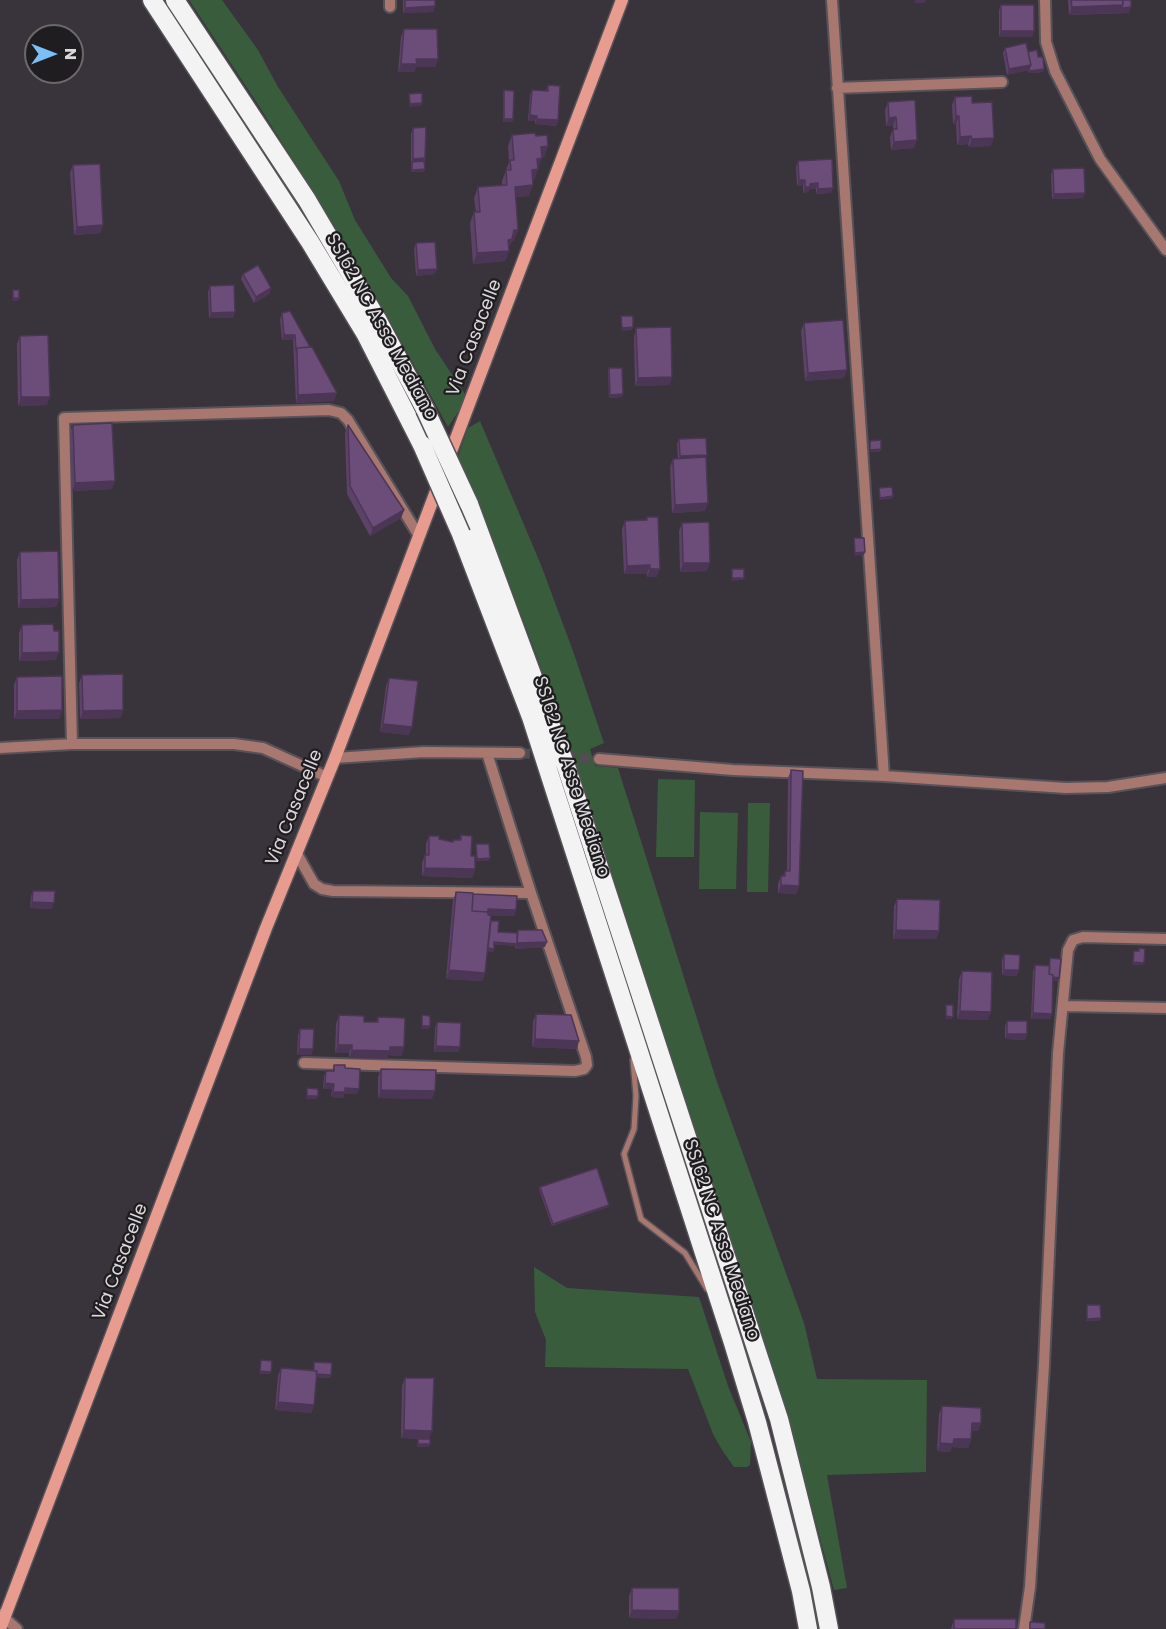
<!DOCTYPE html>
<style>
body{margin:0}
#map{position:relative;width:1166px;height:1629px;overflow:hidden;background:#39343b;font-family:Poppins,sans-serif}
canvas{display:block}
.north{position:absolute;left:24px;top:24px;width:60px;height:60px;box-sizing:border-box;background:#1f1d20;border:2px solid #6a686b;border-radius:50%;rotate:90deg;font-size:16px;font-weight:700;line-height:24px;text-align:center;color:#dbd8dc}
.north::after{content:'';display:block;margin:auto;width:21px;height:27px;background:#7abff8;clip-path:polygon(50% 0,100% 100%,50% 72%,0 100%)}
</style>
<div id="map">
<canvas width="1166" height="1629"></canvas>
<div class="north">N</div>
</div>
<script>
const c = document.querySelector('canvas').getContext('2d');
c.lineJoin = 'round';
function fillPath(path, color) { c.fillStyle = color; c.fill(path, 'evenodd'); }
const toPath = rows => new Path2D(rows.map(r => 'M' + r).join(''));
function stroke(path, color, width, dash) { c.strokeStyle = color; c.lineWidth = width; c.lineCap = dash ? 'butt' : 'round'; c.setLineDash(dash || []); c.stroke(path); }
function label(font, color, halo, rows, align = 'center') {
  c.font = font + ' Poppins,sans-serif'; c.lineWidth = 4.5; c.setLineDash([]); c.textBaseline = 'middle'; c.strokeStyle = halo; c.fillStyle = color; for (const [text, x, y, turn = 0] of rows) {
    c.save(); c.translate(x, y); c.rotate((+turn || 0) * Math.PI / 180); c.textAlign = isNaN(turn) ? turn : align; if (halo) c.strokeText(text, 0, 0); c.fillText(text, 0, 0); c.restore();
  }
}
fillPath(toPath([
 [189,0,222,0,258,50,278,87,339,181,355,220,391,278,408,296,435,349,465,394,462,406,448,427,386,314,335,227,257,103],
 [480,421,541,565,573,651,604,743,590,749,595,766,618,768,716,1079,804,1323,817,1379,927,1380,926,1472,827,1475,847,1588,834,1590,795,1446,587,802,536,654,479,504,458,456,468,428],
 [658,779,695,780,694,857,656,857],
 [748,803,770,803,768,892,747,892],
 [700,812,738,813,736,889,699,889],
 [534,1267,567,1288,699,1297,728,1386,751,1442,750,1465,747,1467,734,1467,722,1450,713,1434,688,1369,545,1367,546,1340,535,1312]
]), '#395c3c');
stroke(toPath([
 [520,753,599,759]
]), '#514d53', 10, [10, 5]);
const lane = toPath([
 [633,1060,636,1096,634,1129,624,1154,641,1219,685,1253,707,1289]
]);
const street = toPath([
 [390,0,390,7],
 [832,0,884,776],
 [1045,0,1046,42,1055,71,1100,159,1166,250],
 [837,88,1002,82],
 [72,744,64,418,329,410,341,413,348,420,419,536],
 [0,748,72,744,234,744,263,748,327,777],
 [335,758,424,752,520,753],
 [599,759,733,770,884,776,1066,788,1108,787,1166,778],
 [296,852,314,884,322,889,333,891,531,893],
 [1063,1006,1166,1008],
 [304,1063,575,1071,584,1069,587,1065,586,1057,531,893,487,753],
 [0,1614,17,1629],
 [1024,1629,1030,1587,1044,1365,1058,1053,1068,950,1073,940,1083,937,1166,939]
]);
const secondary = toPath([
 [0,1629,266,928,335,758,622,0]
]);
const highway = toPath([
 [152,0,310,242,365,333,422,445],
 [175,0,307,200,377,319,425,409],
 [469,504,567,769,779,1419,821,1587,829,1629],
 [461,534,531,717,733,1343,757,1422,801,1591,808,1629]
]);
stroke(lane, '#565258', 8);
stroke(street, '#565258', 14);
stroke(secondary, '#565258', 15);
stroke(highway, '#565258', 21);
stroke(lane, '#a87770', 5);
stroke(street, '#a87770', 10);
stroke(secondary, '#e89b8f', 12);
stroke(highway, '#f3f3f3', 18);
const highwayBridge = toPath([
 [425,409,469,504],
 [422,445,461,534]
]);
stroke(highwayBridge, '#565258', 21, []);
stroke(highwayBridge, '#f3f3f3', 18);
fillPath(toPath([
 [403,0,435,0,435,6,433,12,403,13],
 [1068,0,1131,0,1129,13,1069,15],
 [1001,5,1034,31,1032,37,999,37,999,10],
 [404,29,438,59,435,67,416,67,414,72,398,72,401,37],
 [1005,48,1028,52,1038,57,1043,72,1029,73,1028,70,1007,75,1003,53],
 [548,85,558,120,556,126,535,124,535,121,528,121,530,95,532,90,546,91],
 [504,90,513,119,512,122,503,122,503,93],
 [955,97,972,103,991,146,969,147,968,144,957,145,956,124,953,124,952,105],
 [888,102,914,148,891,150,890,137,893,129,893,125,886,126,885,110],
 [413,128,425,158,424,172,411,172,411,134],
 [512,135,536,136,548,146,544,157,542,157,534,180,533,180,529,196,515,197,518,230,514,240,512,241,509,247,509,251,505,261,473,264,470,223,474,212,476,212,474,198,478,187,502,185,502,181,509,162,508,146],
 [798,161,831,193,816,194,816,189,809,189,808,192,803,193,803,185,797,186,796,167],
 [73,165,103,225,100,233,74,235,70,173],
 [1053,169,1083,198,1052,199,1051,175],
 [416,243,435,274,416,276,414,248],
 [243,274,271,288,269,294,254,303,241,279],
 [210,286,233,318,209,318,208,292],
 [282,313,310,347,334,401,296,403,293,340,282,340,280,319],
 [804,323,844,378,805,381,801,331],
 [636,328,672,377,669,385,635,386,634,337],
 [20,336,47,405,18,406,17,344],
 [609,368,622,397,609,398,608,371],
 [73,425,112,489,72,491,70,433],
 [348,425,404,510,401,518,370,536,347,494,345,433],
 [679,439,706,457,705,511,672,513,670,467,673,459,678,459,677,444],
 [647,517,657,577,647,577,647,574,624,574,622,529,625,521,646,520],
 [682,523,707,571,680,572,679,531],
 [20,552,59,599,56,607,18,608,17,560],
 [22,625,54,631,56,660,19,661,19,633],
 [82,675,121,718,80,719,79,683],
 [17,677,62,710,59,719,14,719,14,685],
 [389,678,409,735,380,732,386,686],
 [791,770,799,886,796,894,778,893,778,884,781,876,783,876,785,871,787,871,788,778],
 [461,835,471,856,475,869,472,878,422,876,422,863,425,855,426,855,426,844,429,836,439,839,452,842,453,840,459,840],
 [33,891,52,909,30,908,31,896],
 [456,892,473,894,516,910,514,916,488,915,491,921,498,932,517,933,518,930,545,947,515,949,515,946,494,944,493,952,487,951,485,973,482,981,446,979,453,900],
 [897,899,939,931,936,939,893,939,894,907],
 [1004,954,1017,976,1002,975,1002,960],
 [1050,958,1059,978,1058,981,1053,980,1052,1014,1050,1019,1031,1019,1033,971,1035,965,1049,966],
 [962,971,988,1020,957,1019,959,979],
 [536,1014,577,1049,532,1047,533,1022],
 [339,1015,364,1022,376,1022,378,1017,404,1047,401,1056,388,1055,387,1059,349,1058,349,1053,335,1053,336,1024],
 [1007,1021,1027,1034,1025,1040,1005,1039,1005,1026],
 [437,1022,460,1047,458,1052,434,1052,435,1028],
 [300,1029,313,1049,311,1055,297,1055,298,1035],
 [334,1065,345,1068,357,1094,344,1094,343,1098,331,1097,332,1089,323,1089,324,1076,326,1071,332,1071],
 [381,1069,432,1099,378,1098,378,1077],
 [540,1187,609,1205,608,1207,552,1226,539,1189],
 [314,1362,331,1375,330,1378,316,1377,314,1405,311,1413,275,1410,278,1376,281,1368,313,1370],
 [405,1378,429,1439,429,1447,417,1447,418,1439,426,1439,401,1438,402,1386],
 [942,1406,981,1423,978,1431,972,1431,971,1439,968,1448,952,1447,950,1452,937,1451,939,1414],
 [632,1588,679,1611,676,1619,629,1618,629,1596],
 [954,1619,1016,1629,951,1629]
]), '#5d4268');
fillPath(toPath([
 [915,0,926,0,925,3,914,3],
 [1123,5,1120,13,1069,15,1072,7],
 [435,6,433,12,403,13,405,8],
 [1131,7,1129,13,1120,13,1122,8],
 [1001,31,1034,31,1032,37,999,37],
 [416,59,438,59,435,67,416,67,414,72,398,72,401,64],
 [1031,65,1029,70,1007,75,1009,69],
 [1044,69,1043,72,1029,73,1030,71],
 [422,103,421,106,409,107,410,104],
 [530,115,537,116,535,121,528,121],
 [956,116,959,116,956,124,953,124],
 [896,117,893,125,886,126,889,118],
 [504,119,513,119,512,122,503,122],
 [537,119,558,120,556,126,535,124],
 [971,136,968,144,957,145,960,137],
 [994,138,991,146,969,147,972,139],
 [917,140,914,148,891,150,894,142],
 [548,146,544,157,537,158,541,147],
 [425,158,423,164,412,162,413,159],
 [542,158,534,180,528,181,537,159],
 [425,169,424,172,411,172,412,170],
 [799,180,805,180,803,185,797,186],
 [818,183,816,189,809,189,808,192,803,193,805,187,810,184],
 [533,185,529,196,511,197,515,187],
 [833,188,831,193,816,194,818,189],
 [1085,193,1083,198,1052,199,1054,194],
 [103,225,100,233,74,235,77,227],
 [514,230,518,230,514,240,512,241,508,250,508,240],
 [509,251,505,261,473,264,477,253],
 [437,269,435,274,416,276,418,270],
 [271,288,269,294,254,303,256,297],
 [13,298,19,298,18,301,12,301],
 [235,312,233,318,209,318,211,313],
 [633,327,632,330,621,331,622,328],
 [284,335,295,335,293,340,282,340],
 [847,370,844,378,805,381,808,373],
 [672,377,669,385,635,386,638,378],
 [337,393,334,401,296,403,298,395],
 [623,394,622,397,609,398,610,395],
 [21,397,50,397,47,405,18,406],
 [881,449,880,452,869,452,870,450],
 [707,455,705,461,678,462,680,456],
 [115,481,112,489,72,491,75,483],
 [893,496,892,499,879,500,880,498],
 [708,503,705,511,672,513,675,505],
 [404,510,401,518,370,536,373,528],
 [865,552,864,555,854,556,855,553],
 [683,563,710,563,707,571,680,572],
 [650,565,647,574,624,574,627,566],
 [650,569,660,569,657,577,647,577],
 [732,578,744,578,743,580,731,581],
 [59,599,56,607,18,608,21,600],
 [59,652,56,660,19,661,22,653],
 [62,710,59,719,14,719,17,711],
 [123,710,121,718,80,719,83,711],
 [383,724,412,727,409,735,380,732],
 [490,858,489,861,476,861,477,859],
 [425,868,475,869,472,878,422,876],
 [781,885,799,886,796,894,778,893],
 [32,902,54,903,52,909,30,908],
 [488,909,516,910,514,916,486,915],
 [896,930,939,931,936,939,893,939],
 [494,942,517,944,516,946,493,944],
 [547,942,545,947,515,949,517,943],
 [487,948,494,949,493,952,486,951],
 [1133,962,1144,963,1143,965,1132,965],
 [449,970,485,973,482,981,446,979],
 [1004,970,1019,970,1017,976,1002,975],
 [1048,977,1059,978,1058,981,1047,980],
 [960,1011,991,1012,988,1020,957,1019],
 [1033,1013,1052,1014,1050,1019,1031,1019],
 [946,1016,953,1017,952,1019,945,1019],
 [422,1026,430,1026,429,1029,421,1029],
 [1007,1034,1027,1034,1025,1040,1005,1039],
 [535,1039,579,1041,577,1049,532,1047],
 [338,1045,352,1045,349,1053,335,1053],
 [436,1046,460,1047,458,1052,434,1052],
 [390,1047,404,1047,401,1056,388,1055,387,1059,349,1058,352,1050],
 [299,1049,313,1049,311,1055,297,1055],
 [325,1083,334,1084,332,1089,323,1089],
 [345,1088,359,1089,357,1094,344,1094,343,1098,331,1097,333,1092],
 [381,1090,435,1091,432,1099,378,1098],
 [307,1096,318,1096,317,1099,306,1099],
 [609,1205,608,1207,552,1226,553,1224],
 [1101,1318,1100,1321,1086,1321,1087,1319],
 [260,1371,271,1372,270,1374,259,1374],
 [314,1374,331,1375,330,1378,313,1377],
 [278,1402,314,1405,311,1413,275,1410],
 [972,1423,981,1423,978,1431,969,1431],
 [404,1430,432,1431,429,1439,401,1438],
 [954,1439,971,1439,968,1448,952,1447,950,1452,937,1451,940,1443],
 [418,1444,430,1444,429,1447,417,1447],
 [632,1610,679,1611,676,1619,629,1618]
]), '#4c3655');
const building = toPath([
 [405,0,435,0,435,6,405,8,405,0],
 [1071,0,1123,0,1123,5,1072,7,1071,0],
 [1123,0,1131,0,1131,7,1122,8,1123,0],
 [1001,5,1034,5,1034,31,1001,31,1001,5],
 [404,29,437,29,438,59,416,59,417,64,401,64,404,29],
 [1026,43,1031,65,1009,69,1005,48,1026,43],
 [1037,50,1038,57,1043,57,1044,69,1030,71,1029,68,1031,65,1028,52,1037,50],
 [548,85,560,86,558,120,537,119,537,116,530,115,532,90,548,91,548,85],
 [504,90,514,91,513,119,504,119,504,90],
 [422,93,422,103,410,104,409,94,422,93],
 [972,96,972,103,992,102,994,138,972,139,971,136,960,137,959,116,956,116,955,97,972,96],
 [915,100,917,140,894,142,893,129,897,129,896,117,889,118,888,102,915,100],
 [426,127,425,158,413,159,413,128,426,127],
 [535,133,536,136,547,135,548,146,541,147,542,158,537,159,538,169,532,170,533,185,515,187,518,230,514,230,512,239,508,240,509,251,477,253,474,212,480,212,478,187,507,185,506,170,511,170,510,160,514,160,512,135,535,133],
 [832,159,833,188,818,189,818,183,810,184,810,187,805,187,805,180,799,180,798,161,832,159],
 [424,161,425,169,412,170,412,162,424,161],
 [100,164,103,225,77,227,73,165,100,164],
 [1084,168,1085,193,1054,194,1053,169,1084,168],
 [435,242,437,269,418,270,416,243,435,242],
 [258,265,271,288,256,297,243,274,258,265],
 [234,285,235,312,211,313,210,286,234,285],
 [13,290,19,290,19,298,13,298,13,290],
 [290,311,310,347,297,348,296,350,295,335,284,335,282,313,290,311],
 [621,316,633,316,633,327,622,328,621,316],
 [843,320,847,370,808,373,804,323,843,320],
 [671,327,672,377,638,378,636,328,671,327],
 [48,335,50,397,21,397,20,336,48,335],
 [312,347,337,393,298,395,297,348,312,347],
 [609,368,622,368,623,394,610,395,609,368],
 [112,423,115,481,75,483,73,425,112,423],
 [348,425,404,510,373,528,350,486,348,425],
 [706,438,707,455,680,456,679,439,706,438],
 [881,440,881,449,870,450,870,441,881,440],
 [706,457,708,503,675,505,673,459,706,457],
 [892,487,893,496,880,498,879,488,892,487],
 [647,517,658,517,660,569,650,569,650,565,627,566,625,521,647,520,647,517],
 [709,522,710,563,683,563,682,523,709,522],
 [854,538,864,538,865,552,855,553,854,538],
 [58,551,59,599,21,600,20,552,58,551],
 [732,569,744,569,744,578,732,578,732,569],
 [53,624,54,631,59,631,59,652,22,653,22,625,53,624],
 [123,674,123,710,83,711,82,675,123,674],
 [62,676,62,710,17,711,17,677,62,676],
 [389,678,418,681,412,727,383,724,389,678],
 [791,770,803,771,799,886,781,885,781,876,785,876,785,871,790,871,791,770],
 [461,835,472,836,471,856,475,856,475,869,425,868,425,855,429,855,429,836,439,836,439,839,453,842,453,840,461,840,461,835],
 [476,844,489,844,490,858,477,859,476,844],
 [33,891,55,891,54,903,32,902,33,891],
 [456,892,473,893,472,911,488,912,488,915,491,915,485,973,449,970,456,892],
 [473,894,517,896,516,910,488,909,488,912,472,911,473,894],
 [897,899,940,900,939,931,896,930,897,899],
 [491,921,499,921,498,932,517,933,517,944,494,942,494,949,488,948,491,921],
 [518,930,542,930,547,942,517,943,518,930],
 [1139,948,1145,949,1144,963,1133,962,1134,951,1139,951,1139,948],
 [1004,954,1020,955,1019,970,1004,970,1004,954],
 [1050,958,1061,959,1059,978,1053,977,1053,975,1049,974,1050,958],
 [1035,965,1050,966,1049,974,1053,975,1052,1014,1033,1013,1035,965],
 [962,971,992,972,991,1012,960,1011,962,971],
 [946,1005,953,1005,953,1017,946,1016,946,1005],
 [536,1014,571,1015,579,1041,535,1039,536,1014],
 [339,1015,364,1016,364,1022,378,1022,378,1017,405,1018,404,1047,390,1047,390,1051,352,1050,352,1045,338,1045,339,1015],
 [422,1015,430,1016,430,1026,422,1026,422,1015],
 [1007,1021,1027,1021,1027,1034,1007,1034,1007,1021],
 [437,1022,461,1023,460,1047,436,1046,437,1022],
 [300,1029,314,1029,313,1049,299,1049,300,1029],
 [334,1065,345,1065,345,1068,360,1069,359,1089,345,1088,345,1092,333,1092,334,1084,325,1083,326,1071,334,1071,334,1065],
 [381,1069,436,1070,435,1091,381,1090,381,1069],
 [307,1088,318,1089,318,1096,307,1096,307,1088],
 [597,1168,609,1205,553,1224,540,1187,597,1168],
 [1087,1305,1100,1305,1101,1318,1087,1319,1087,1305],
 [261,1360,272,1361,271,1372,260,1371,261,1360],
 [314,1362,332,1363,331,1375,316,1374,317,1371,314,1371,314,1362],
 [281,1368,317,1371,314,1405,278,1402,281,1368],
 [405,1378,434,1378,432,1431,404,1430,405,1378],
 [942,1406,981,1408,981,1423,972,1423,971,1439,954,1439,953,1444,940,1443,942,1406],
 [418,1439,430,1439,430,1444,418,1444,418,1439],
 [632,1588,679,1588,679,1611,632,1610,632,1588],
 [954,1619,1016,1619,1016,1629,954,1629,954,1619],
 [1030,1622,1045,1623,1045,1629,1030,1629,1030,1622]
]);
fillPath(building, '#6c4d79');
stroke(building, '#4c3655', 1.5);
label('18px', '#dbd8dc', '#1f1d20', [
 ["SS162 NC Asse Mediano",381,327,61],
 ["Via Casacelle",475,338,-69],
 ["SS162 NC Asse Mediano",571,777,72],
 ["Via Casacelle",295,808,-68],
 ["SS162 NC Asse Mediano",721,1240,72],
 ["Via Casacelle",121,1262,-69]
]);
</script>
